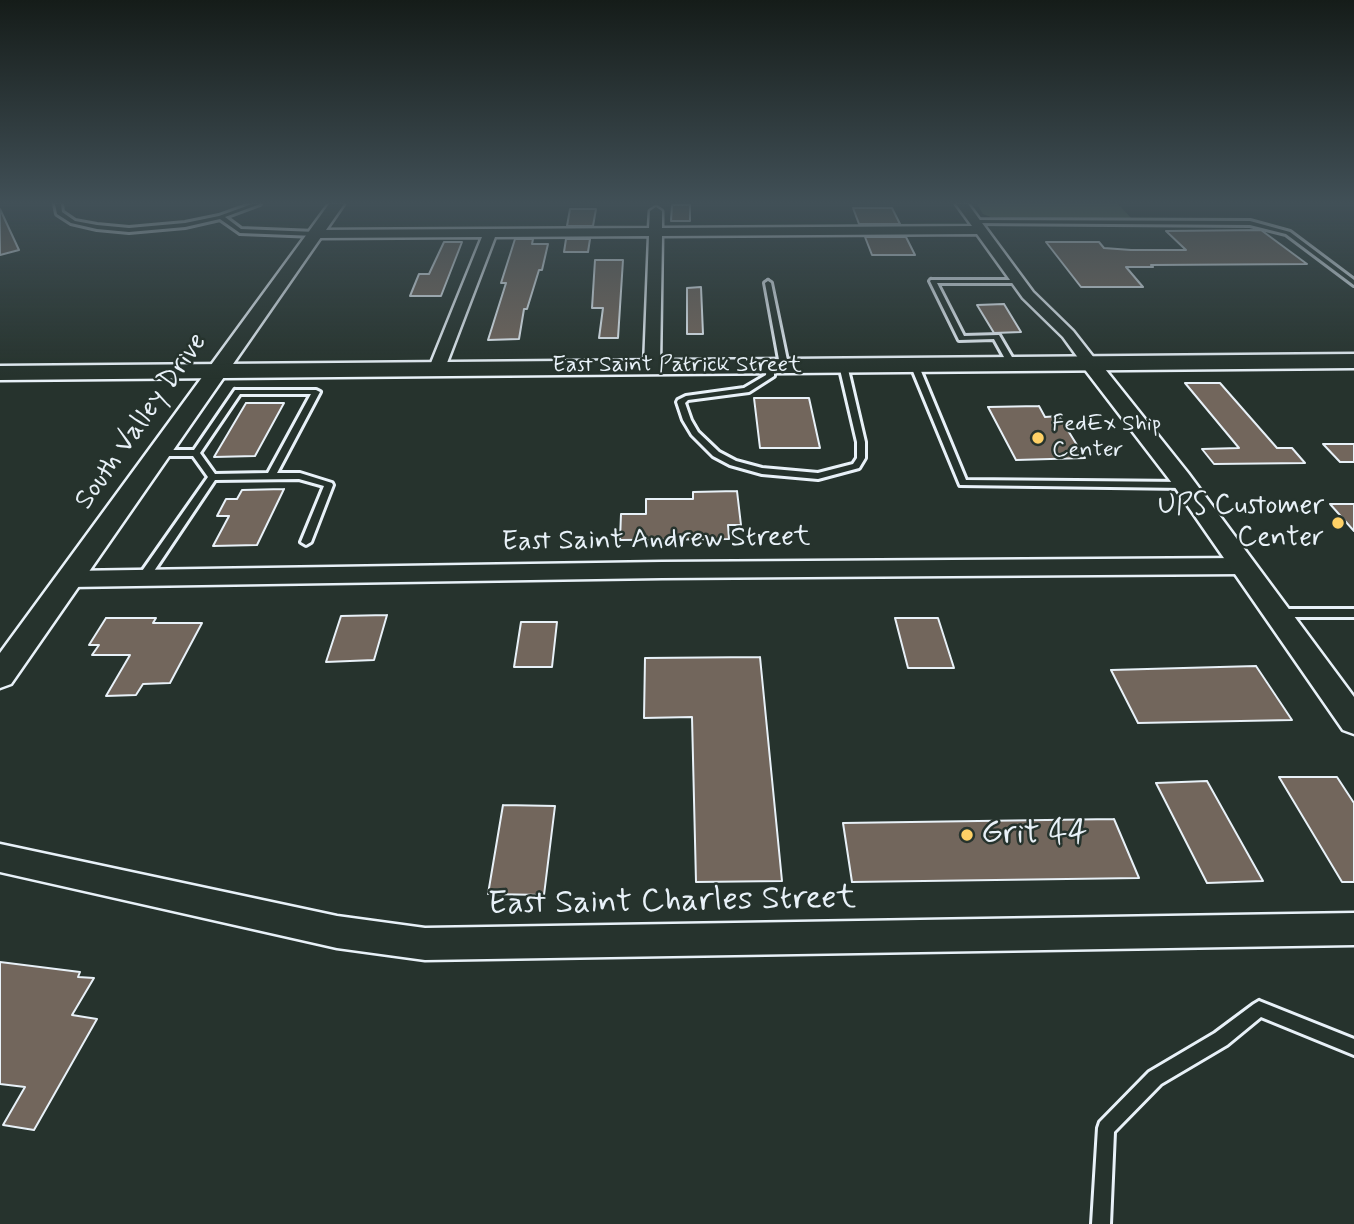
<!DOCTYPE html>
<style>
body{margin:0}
canvas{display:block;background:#26332d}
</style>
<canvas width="1354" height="1224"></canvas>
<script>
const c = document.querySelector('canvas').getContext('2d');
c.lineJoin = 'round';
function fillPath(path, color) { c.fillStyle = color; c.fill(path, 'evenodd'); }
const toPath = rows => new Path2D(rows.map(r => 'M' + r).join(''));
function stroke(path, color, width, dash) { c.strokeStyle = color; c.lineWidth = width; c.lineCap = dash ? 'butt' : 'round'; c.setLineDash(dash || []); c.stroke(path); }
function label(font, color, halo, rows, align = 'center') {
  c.font = font + ' Mynerve,sans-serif'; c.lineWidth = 5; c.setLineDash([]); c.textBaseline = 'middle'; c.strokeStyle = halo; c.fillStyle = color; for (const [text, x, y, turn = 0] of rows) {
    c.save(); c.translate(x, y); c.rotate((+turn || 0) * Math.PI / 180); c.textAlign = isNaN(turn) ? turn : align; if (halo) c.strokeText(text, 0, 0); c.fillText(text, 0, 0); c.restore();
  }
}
fillPath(toPath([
 [977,204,1118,204,1132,219,991,217,983,214]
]), '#597257');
const building = toPath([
 [690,205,690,221,671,221,672,205,690,205],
 [853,208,892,208,900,224,859,224,853,208],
 [0,209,19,250,0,255,0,209],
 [570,209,596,209,593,226,567,226,570,209],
 [1261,230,1307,264,1151,265,1153,267,1126,267,1143,287,1081,287,1046,242,1099,242,1104,248,1131,250,1186,250,1166,231,1261,230],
 [865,237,906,237,915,255,872,255,865,237],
 [515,239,533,239,532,244,548,244,542,270,539,270,527,309,524,309,519,339,488,340,506,283,501,283,515,239],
 [566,239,590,239,588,252,564,252,566,239],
 [444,242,462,242,441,296,410,296,419,274,429,274,444,242],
 [595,260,623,260,618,338,599,338,603,308,592,308,595,260],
 [701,287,703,334,687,334,687,288,701,287],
 [1004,304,1021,332,994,333,977,305,1004,304],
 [1185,383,1220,383,1277,448,1292,448,1305,463,1214,464,1202,449,1239,448,1185,383],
 [754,398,809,398,820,448,760,448,754,398],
 [246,403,284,403,255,456,214,457,246,403],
 [1039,406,1045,417,1059,416,1085,458,1016,460,988,407,1039,406],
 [1323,444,1354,444,1354,462,1340,462,1323,444],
 [284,489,257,545,213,546,229,516,217,516,226,499,237,499,242,490,284,489],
 [737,491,741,525,728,525,729,539,620,540,621,514,646,514,646,499,693,499,693,492,737,491],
 [1330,504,1354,504,1354,531,1330,504],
 [387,615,374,660,326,662,341,616,387,615],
 [106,618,156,618,153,623,202,623,170,683,143,684,136,695,106,696,130,655,92,655,99,645,89,645,106,618],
 [895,618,938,618,954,668,908,668,895,618],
 [521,622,557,622,552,667,514,667,521,622],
 [760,657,782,881,696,882,692,717,644,718,645,658,760,657],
 [1256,666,1292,720,1138,723,1111,670,1256,666],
 [1279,777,1337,777,1354,803,1354,882,1342,882,1279,777],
 [1207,781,1263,881,1207,883,1156,783,1207,781],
 [503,805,555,806,544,895,488,894,503,805],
 [1114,819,1139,878,852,882,843,823,1114,819],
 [0,962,80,972,78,977,94,978,72,1015,97,1019,34,1130,3,1125,25,1087,0,1084,0,962]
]);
fillPath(building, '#72665c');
stroke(building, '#e8f1f8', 2);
const service = toPath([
 [55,204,61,204,62,212,75,221,97,225,129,228,185,223,219,216,252,204,260,204,225,217,241,229,316,232,319,234,316,236,240,233,220,219,185,227,129,232,97,229,71,223,57,214,55,204],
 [975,220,1250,221,1290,232,1354,280,1354,285,1286,234,1250,225,973,223,972,222,975,220],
 [931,280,1020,280,1020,282,1018,283,937,283,964,336,999,335,1016,364,1015,366,1009,366,994,339,959,340,930,281,931,280],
 [768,281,771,283,788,365,784,367,780,365,765,283,768,281],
 [911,362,918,364,966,480,1185,482,1189,485,1185,488,960,485,910,364,911,362],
 [767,363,774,365,774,376,749,392,688,400,685,403,691,420,698,432,719,452,736,461,762,468,818,473,853,464,857,458,857,442,839,365,843,363,847,365,865,442,865,458,859,468,818,479,762,474,730,465,713,456,692,435,683,420,677,402,678,400,686,396,744,388,766,375,767,363],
 [235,390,316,390,320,392,277,473,300,473,332,483,333,485,311,542,306,545,301,542,324,486,299,479,215,480,148,580,140,580,139,577,140,574,208,477,193,456,158,456,154,453,158,450,194,450,235,390],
 [240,394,311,394,268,473,215,474,200,453,240,394],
 [1279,609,1354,609,1354,617,1279,617,1274,613,1279,609],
 [1259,1001,1354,1039,1354,1055,1261,1017,1227,1045,1161,1084,1114,1132,1110,1224,1092,1224,1098,1128,1100,1122,1149,1072,1215,1033,1254,1004,1259,1001]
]);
const minor = toPath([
 [956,204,968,204,1033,292,1073,331,1098,363,1096,366,1084,366,1063,337,1023,298,977,234,662,236,660,366,652,371,644,366,649,236,495,237,445,368,437,373,429,368,482,237,316,238,310,234,316,230,649,228,650,211,656,207,662,211,662,228,972,226,956,204],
 [1243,558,1251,561,1254,566,1251,571,1243,574,662,578,70,587,62,585,59,579,62,573,70,571,662,562,1243,558],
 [0,844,337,916,425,928,1354,913,1354,945,425,960,337,948,0,872,0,844]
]);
const tertiary = toPath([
 [329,204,344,204,11,684,0,688,0,653,329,204],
 [1090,357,1097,359,1188,473,1354,697,1354,734,1343,730,1172,483,1083,367,1080,363,1083,359,1090,357]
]);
const secondary = toPath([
 [1354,354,1354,368,0,380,0,366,1354,354]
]);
stroke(service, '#e8f1f8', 6);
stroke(minor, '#e8f1f8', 5);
stroke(tertiary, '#e8f1f8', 5);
stroke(secondary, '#e8f1f8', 5);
fillPath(service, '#26332d');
fillPath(minor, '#26332d');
fillPath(tertiary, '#26332d');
fillPath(secondary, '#26332d');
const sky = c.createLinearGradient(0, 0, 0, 376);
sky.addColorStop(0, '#151c19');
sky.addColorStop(0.54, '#415057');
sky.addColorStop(1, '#41505700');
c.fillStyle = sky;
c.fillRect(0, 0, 1354, 376);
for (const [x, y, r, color] of [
 [1038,438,7,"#ffd166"],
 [1338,523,7,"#ffd166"],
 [967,835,7,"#ffd166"]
]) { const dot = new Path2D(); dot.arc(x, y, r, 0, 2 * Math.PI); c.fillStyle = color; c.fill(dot); stroke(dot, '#26332d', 2.5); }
label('23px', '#e8f1f8', '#26332d', [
 ["East Saint Patrick Street",677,366]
]);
label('23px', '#e8f1f8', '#26332d', [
 ["FedEx Ship",1052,425],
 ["Center",1052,451]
], 'left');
label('28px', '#e8f1f8', '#26332d', [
 ["South Valley Drive",142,422,-55],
 ["East Saint Andrew Street",656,541,-1]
]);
label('28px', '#e8f1f8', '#26332d', [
 ["UPS Customer",1324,507],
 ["Center",1324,539]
], 'right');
label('33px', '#e8f1f8', '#26332d', [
 ["Grit 44",981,835]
], 'left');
label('33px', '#e8f1f8', '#26332d', [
 ["East Saint Charles Street",672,903,-1]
]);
</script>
